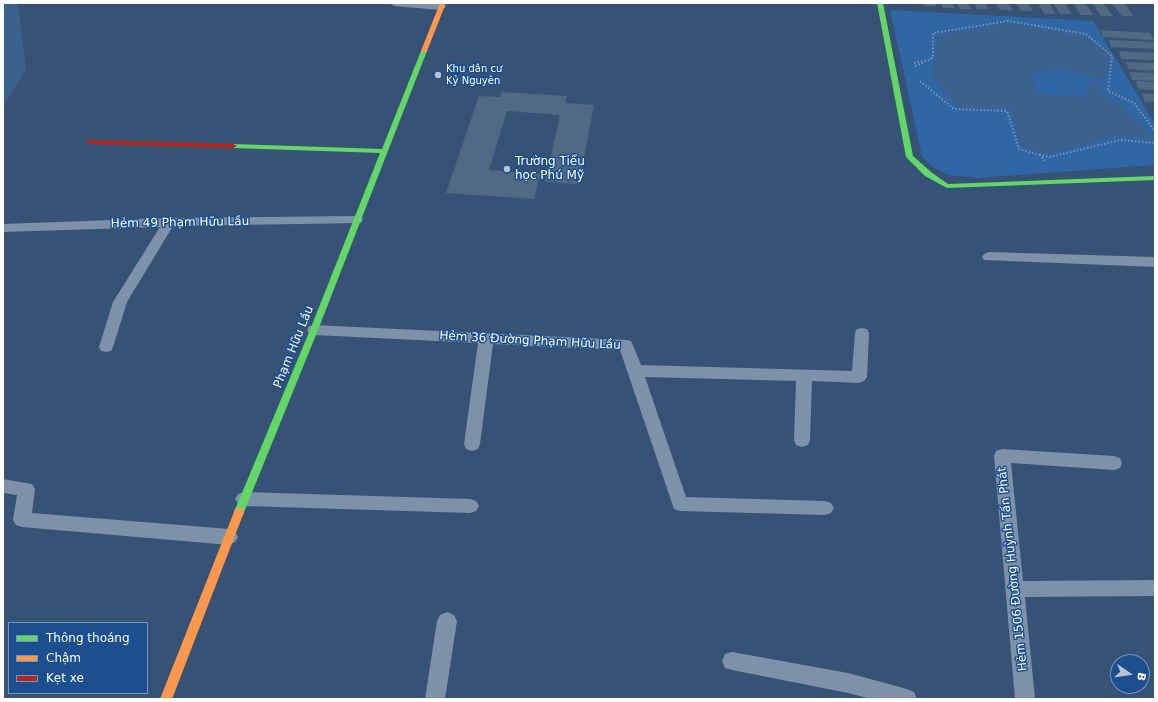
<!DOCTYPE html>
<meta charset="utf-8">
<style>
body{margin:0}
#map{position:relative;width:1158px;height:702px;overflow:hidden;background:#365274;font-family:"DejaVu Sans",sans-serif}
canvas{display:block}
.frame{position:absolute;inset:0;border:4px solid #fff;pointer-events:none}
.legend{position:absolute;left:8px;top:622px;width:140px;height:72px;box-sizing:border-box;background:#1b4f8f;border:1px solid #7695bc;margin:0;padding:5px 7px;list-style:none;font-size:12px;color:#fff}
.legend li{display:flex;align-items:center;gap:8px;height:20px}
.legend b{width:20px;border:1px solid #7695bc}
.north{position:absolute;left:1110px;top:654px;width:40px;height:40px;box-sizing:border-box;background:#1b4f8f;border:1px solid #7695bc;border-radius:50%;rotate:103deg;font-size:11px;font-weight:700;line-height:16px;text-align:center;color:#fff}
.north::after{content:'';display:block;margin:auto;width:14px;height:18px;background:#b9c2ce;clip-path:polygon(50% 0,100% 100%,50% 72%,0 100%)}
</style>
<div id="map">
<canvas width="1158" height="702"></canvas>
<div class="frame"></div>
<ul class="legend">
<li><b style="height:5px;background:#63d668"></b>Thông thoáng</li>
<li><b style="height:5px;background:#ff974d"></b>Chậm</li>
<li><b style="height:5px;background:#b3261e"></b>Kẹt xe</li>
</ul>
<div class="north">B</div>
</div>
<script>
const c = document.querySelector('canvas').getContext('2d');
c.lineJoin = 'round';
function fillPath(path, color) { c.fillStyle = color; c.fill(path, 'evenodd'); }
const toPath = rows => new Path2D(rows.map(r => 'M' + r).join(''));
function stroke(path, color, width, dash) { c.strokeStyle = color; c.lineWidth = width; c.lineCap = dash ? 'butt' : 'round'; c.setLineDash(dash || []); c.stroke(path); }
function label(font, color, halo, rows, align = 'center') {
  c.font = font + ' "DejaVu Sans",sans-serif'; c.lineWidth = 3; c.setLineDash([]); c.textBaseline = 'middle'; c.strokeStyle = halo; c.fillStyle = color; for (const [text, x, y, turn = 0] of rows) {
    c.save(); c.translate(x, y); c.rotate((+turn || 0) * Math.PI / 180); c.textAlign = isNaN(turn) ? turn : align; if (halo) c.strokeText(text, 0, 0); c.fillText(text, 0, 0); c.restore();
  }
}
fillPath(toPath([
 [890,10,1093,21,1155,124,1155,165,977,178,949,175,933,167,922,156]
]), '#2f66a5');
fillPath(toPath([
 [3,3,18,3,26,69,3,107],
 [1011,23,1086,37,1110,55,1104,80,1064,69,1031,72,1038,94,1085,97,1090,81,1103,85,1100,94,1121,104,1155,139,1118,135,1050,154,1022,147,1009,108,960,108,932,76,933,62,936,60,937,35]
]), '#3b618d');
fillPath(toPath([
 [923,3,935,3,936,6,924,6],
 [941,3,952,3,955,8,943,8],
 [957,3,968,3,971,9,960,9],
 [974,3,985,3,989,9,977,9],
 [996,3,1008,3,1012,10,1000,10],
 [1016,3,1028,3,1033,11,1021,11],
 [1038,3,1049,3,1056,14,1044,14],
 [1053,3,1065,3,1072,14,1060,14],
 [1073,3,1085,3,1093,15,1081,15],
 [1092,3,1103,3,1113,16,1101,16],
 [1112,3,1124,3,1134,16,1122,16],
 [1101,30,1150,33,1154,40,1103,37],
 [1109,40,1155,42,1155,49,1111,47],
 [1119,51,1155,53,1155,60,1121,59],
 [1126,62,1155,63,1155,71,1128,69],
 [1129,72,1155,73,1155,81,1132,80],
 [1136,81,1155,82,1155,90,1138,89],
 [502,92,567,96,565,103,594,105,579,184,545,182,560,115,507,111,489,170,540,174,534,199,446,193,479,96,500,97],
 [1142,93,1155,94,1155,102,1145,102]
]), '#526984');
stroke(toPath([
 [914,63,929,60,933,57,933,33,1008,21,1086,34,1112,56,1108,91,1134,103,1155,131],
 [915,66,925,62],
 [920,81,954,109,1007,111,1019,149,1040,155],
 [1045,161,1040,155,1050,157,1120,140,1155,143]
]), '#7d92a8', 2, [1.5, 2]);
fillPath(toPath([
 [389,3,429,3,441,4,446,7,441,10,394,6,389,3],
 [356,216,361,217,363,220,361,223,173,226,127,302,113,347,111,351,106,352,101,351,99,347,113,302,160,227,3,232,3,224,169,218,356,216],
 [989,252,1155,257,1155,267,984,260,982,257,984,254,989,252],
 [314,325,626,340,631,341,633,345,641,365,852,371,855,333,857,329,862,328,867,329,869,333,867,377,864,381,859,383,812,381,810,440,808,445,802,447,796,445,794,440,796,381,645,377,686,497,825,501,831,503,834,508,831,513,825,515,680,511,674,509,620,350,493,344,480,444,478,449,472,451,466,449,464,444,478,343,314,335,309,334,307,330,309,326,314,325],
 [1002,449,1114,456,1120,458,1122,463,1120,468,1114,470,1011,463,1023,581,1155,580,1155,596,1025,597,1035,699,1015,699,994,456,996,451,1002,449],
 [3,479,32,484,35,489,32,513,229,529,235,532,238,537,235,542,229,545,22,527,16,525,13,520,17,495,3,493,3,479],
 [244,492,470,499,476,501,479,506,476,511,470,513,244,506,238,504,235,499,238,494,244,492],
 [447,612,454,615,457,621,445,699,425,699,437,621,440,615,447,612],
 [732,652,848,673,907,689,914,692,917,699,871,699,848,693,732,670,725,668,722,661,725,654,732,652]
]), '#7d92a8');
fillPath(toPath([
 [877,3,883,3,913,156,931,172,948,184,1155,176,1155,180,947,188,925,176,906,157,877,3],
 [424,49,427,51,318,330,244,512,243,515,239,516,235,515,234,512,310,330,380,153,233,148,229,146,233,144,382,149,421,51,424,49]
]), '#63d668');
fillPath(toPath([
 [440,3,446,3,427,51,422,52,421,51,440,3],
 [239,508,243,509,244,512,172,699,160,699,234,512,235,509,239,508]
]), '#ff974d');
fillPath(toPath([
 [87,140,233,144,237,146,233,148,90,144,86,142,87,140]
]), '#b3261e');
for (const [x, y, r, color] of [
 [438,75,4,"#b9c2ce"],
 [507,169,4,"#b9c2ce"]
]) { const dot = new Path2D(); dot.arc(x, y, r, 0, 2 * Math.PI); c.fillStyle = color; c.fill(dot); stroke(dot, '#1b4f8f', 1.5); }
label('10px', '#fff', '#1b4f8f', [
 ["Khu dân cư",446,69],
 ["Kỷ Nguyên",446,81]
], 'left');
label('12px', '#fff', '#1b4f8f', [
 ["Trường Tiểu",515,162],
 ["học Phú Mỹ",515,176]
], 'left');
label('12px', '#fff', '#1b4f8f', [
 ["Hẻm 49 Phạm Hữu Lầu",180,223,-1],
 ["Hẻm 36 Đường Phạm Hữu Lầu",530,341,3],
 ["Phạm Hữu Lầu",294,347,-68],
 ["Hẻm 1506 Đường Huỳnh Tấn Phát",1013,569,-96]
]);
</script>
